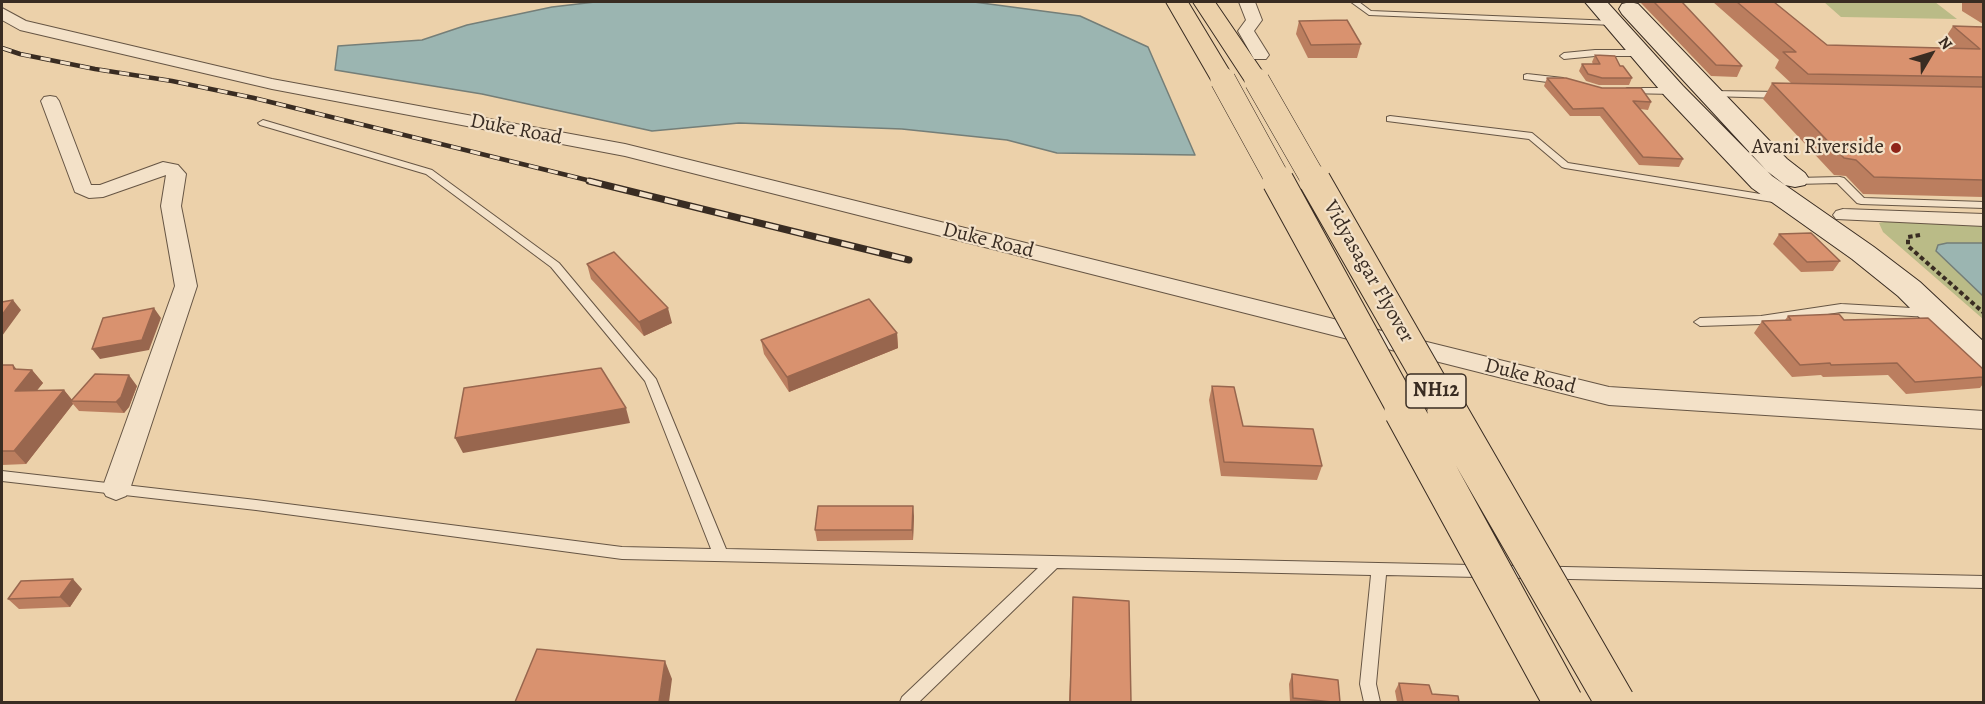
<!DOCTYPE html>
<style>
body{margin:0}
#map{position:relative;width:1985px;height:704px;overflow:hidden;background:#ecd1aa;font-family:Alegreya,serif}
canvas{display:block}
.frame{position:absolute;inset:0;border:3px solid #392c22;pointer-events:none}
.north{position:absolute;left:1901px;top:24px;width:60px;height:60px;-webkit-text-stroke:4px #f3e1c8;paint-order:stroke;rotate:52deg;font-size:16px;font-weight:700;line-height:24px;text-align:center;color:#392c22}
.north::after{content:'';display:block;margin:auto;width:21px;height:27px;background:#392c22;clip-path:polygon(50% 0,100% 100%,50% 72%,0 100%)}
</style>
<div id="map">
<canvas width="1985" height="704"></canvas>
<div class="frame"></div>
<div class="north">N</div>
</div>
<script>
const c = document.querySelector('canvas').getContext('2d');
c.lineJoin = 'round';
function fillPath(path, color) { c.fillStyle = color; c.fill(path, 'evenodd'); }
const toPath = rows => new Path2D(rows.map(r => 'M' + r).join(''));
function stroke(path, color, width, dash) { c.strokeStyle = color; c.lineWidth = width; c.lineCap = dash ? 'butt' : 'round'; c.setLineDash(dash || []); c.stroke(path); }
function label(font, color, halo, rows, align = 'center') {
  c.font = font + ' Alegreya,serif'; c.lineWidth = 4.5; c.setLineDash([]); c.textBaseline = 'middle'; c.strokeStyle = halo; c.fillStyle = color; for (const [text, x, y, turn = 0] of rows) {
    c.save(); c.translate(x, y); c.rotate((+turn || 0) * Math.PI / 180); c.textAlign = isNaN(turn) ? turn : align; if (halo) c.strokeText(text, 0, 0); c.fillText(text, 0, 0); c.restore();
  }
}
fillPath(toPath([
 [1824,2,1935,2,1957,19,1841,17],
 [1890,221,1983,223,1983,319,1883,232,1879,223]
]), '#babb87');
const water = toPath([
 [595,2,974,2,1080,16,1148,47,1195,155,1057,153,1007,140,902,129,739,123,652,131,482,94,335,70,338,46,422,40,467,25,552,7,595,2],
 [1947,243,1983,243,1983,296,1936,251,1938,245,1947,243]
]);
fillPath(water, '#9bb5b1');
stroke(water, '#747e78', 1.5);
const service = toPath([
 [1351,2,1359,2,1371,11,1614,21,1618,23,1614,25,1369,15,1351,2],
 [1595,50,1640,50,1644,53,1640,56,1595,56,1564,59,1560,56,1564,53,1595,50],
 [1527,74,1563,78,1567,81,1563,84,1524,79,1524,75,1527,74],
 [1627,88,1674,88,1678,91,1674,94,1624,93,1623,91,1627,88],
 [1712,91,1780,92,1784,95,1780,98,1709,96,1709,92,1712,91],
 [1390,116,1532,133,1568,163,1779,197,1784,200,1779,203,1565,168,1562,167,1529,139,1387,121,1387,117,1390,116],
 [263,120,432,170,559,263,656,379,726,549,1984,576,1984,588,1386,575,1376,684,1380,702,1364,702,1360,684,1371,575,1057,568,919,702,900,702,902,697,1038,568,622,559,256,510,2,481,2,471,256,500,622,547,711,549,645,381,551,267,426,174,260,125,258,123,263,120],
 [1840,177,1844,178,1864,198,1984,202,1984,208,1861,204,1857,203,1837,183,1796,184,1791,181,1796,178,1840,177],
 [1841,304,1929,309,1935,313,1929,317,1841,312,1761,324,1700,326,1694,322,1700,318,1761,316,1841,304]
]);
const minor = toPath([
 [1239,2,1255,2,1262,20,1254,31,1269,55,1266,59,1254,59,1238,31,1246,20,1239,2],
 [2,8,26,21,272,79,625,144,1609,387,1984,411,1984,429,1609,405,625,156,272,89,20,30,2,20,2,8],
 [50,96,56,97,59,101,91,185,100,185,163,162,178,165,186,174,181,206,197,286,130,489,126,496,116,500,106,496,102,489,175,286,161,206,166,175,103,197,89,198,75,192,41,101,44,97,50,96],
 [1843,209,1984,214,1984,226,1836,219,1833,215,1836,211,1843,209]
]);
const secondary = toPath([
 [1585,2,1607,2,1683,86,1772,176,1874,247,1920,282,1984,342,1984,373,1972,370,1898,296,1852,259,1752,188,1665,96,1585,2],
 [1630,2,1638,4,1787,159,1805,173,1809,179,1805,185,1795,187,1785,185,1767,171,1622,14,1619,9,1622,4,1630,2]
]);
const trunk = toPath([
 [1166,2,1188,2,1235,80,1232,85,1223,87,1214,85,1166,2],
 [1193,2,1215,2,1269,81,1266,86,1257,88,1248,86,1193,2]
]);
stroke(service, '#654', 2);
stroke(minor, '#654', 2);
stroke(secondary, '#392c22', 2);
stroke(trunk, '#392c22', 2);
stroke(toPath([
 [1920,235,1908,237,1908,246,1984,313]
]), '#392c22', 4, [4.5, 3]);
fillPath(service, '#f3e1c8');
fillPath(minor, '#f3e1c8');
fillPath(secondary, '#f3e1c8');
fillPath(trunk, '#ecd1aa');
const railFar1 = toPath([
 [2,48,20,54,95,69,172,81,254,98,595,182]
]);
const rail = toPath([
 [589,181,909,260]
]);
stroke(railFar1, '#392c22', 4.5);
stroke(rail, '#392c22', 7);
stroke(railFar1, '#f3e1c8', 3, [10]);
stroke(rail, '#f3e1c8', 4.5, [13]);
const trunkBridgeFar2 = toPath([
 [1223,80,1279,182],
 [1257,81,1315,182]
]);
const trunkBridgeFar1 = toPath([
 [1278,181,1405,413],
 [1315,181,1448,413]
]);
const trunkBridge = toPath([
 [1404,411,1563,702],
 [1447,411,1615,702]
]);
stroke(trunkBridgeFar2, '#392c22', 26, []);
stroke(trunkBridgeFar1, '#392c22', 33, []);
stroke(trunkBridge, '#392c22', 41, []);
stroke(trunkBridgeFar2, '#ecd1aa', 25);
stroke(trunkBridgeFar1, '#ecd1aa', 31);
stroke(trunkBridge, '#ecd1aa', 39);
fillPath(toPath([
 [1636,2,1682,2,1742,66,1737,77,1711,76,1640,2],
 [1713,2,1774,2,1827,45,1951,48,1943,41,1953,26,1983,27,1983,197,1863,194,1846,176,1834,175,1763,99,1772,83,1792,84,1775,68,1779,60],
 [1962,2,1983,2,1983,24,1962,11],
 [1299,21,1361,44,1357,58,1308,58,1296,34],
 [1595,55,1620,66,1632,78,1629,85,1599,85,1586,81,1579,71,1582,64,1593,64,1592,62],
 [1547,78,1651,102,1648,110,1640,109,1683,159,1679,167,1639,165,1600,116,1570,116,1544,86],
 [1779,234,1840,261,1833,271,1801,272,1773,244],
 [587,264,672,323,644,336,591,279],
 [1788,316,1844,320,1983,369,1983,384,1980,388,1906,394,1888,375,1823,377,1821,375,1792,377,1754,333,1762,321,1785,320],
 [897,333,898,348,789,392,764,354,761,340],
 [2,365,13,365,17,370,32,370,43,383,37,390,64,390,72,400,137,386,129,407,124,413,79,411,73,404,26,464,2,465],
 [1212,386,1243,426,1322,466,1317,480,1221,476,1209,400],
 [914,516,913,540,817,541,815,530],
 [82,589,70,607,19,609,8,599],
 [1073,597,1131,702,1069,702],
 [1292,674,1340,702,1290,702,1289,684],
 [1399,683,1432,694,1459,702,1397,702,1395,691]
]), '#bb7e5f');
fillPath(toPath([
 [13,300,21,310,2,336,2,315],
 [154,308,161,318,149,350,100,359,92,349],
 [668,308,672,323,644,336,639,322],
 [897,333,898,348,789,392,787,377],
 [13,365,24,378,32,370,43,383,26,404,15,391],
 [129,375,137,386,129,407,124,413,116,402],
 [64,390,73,401,71,401,73,404,26,464,14,451],
 [626,408,630,423,463,453,455,438],
 [913,506,914,516,913,540,912,530],
 [73,579,82,589,70,607,60,597],
 [665,661,672,679,669,702,659,702]
]), '#98664e');
const building = toPath([
 [1654,2,1682,2,1742,66,1716,65,1654,2],
 [1737,2,1774,2,1827,45,1980,49,1953,26,1983,27,1983,77,1808,74,1783,52,1796,52,1737,2],
 [1347,20,1361,44,1311,45,1299,21,1347,20],
 [1595,55,1615,56,1620,66,1623,66,1632,78,1602,78,1588,74,1582,64,1600,64,1595,55],
 [1547,78,1566,78,1602,88,1641,88,1651,102,1633,101,1683,159,1643,157,1603,108,1573,109,1547,78],
 [1772,83,1983,87,1983,180,1874,177,1856,160,1844,158,1772,83],
 [1811,233,1840,261,1807,262,1779,234,1811,233],
 [614,252,668,308,639,322,587,264,614,252],
 [869,299,897,333,787,377,761,340,869,299],
 [13,300,2,315,2,302,13,300],
 [154,308,142,340,92,349,103,318,154,308],
 [1839,314,1844,320,1928,318,1983,369,1983,377,1915,382,1897,363,1831,365,1830,363,1800,365,1762,321,1791,320,1788,316,1839,314],
 [2,365,13,365,14,369,32,370,15,391,64,390,14,451,2,451,2,365],
 [601,368,626,408,455,438,464,388,601,368],
 [95,374,129,375,121,397,116,402,71,401,95,374],
 [1212,386,1234,387,1243,426,1313,429,1322,466,1224,462,1212,386],
 [818,506,913,506,912,530,815,530,818,506],
 [73,579,60,597,8,599,21,581,73,579],
 [1073,597,1129,601,1131,702,1070,702,1073,597],
 [537,649,665,661,659,702,515,702,537,649],
 [1292,674,1338,680,1340,702,1332,702,1293,698,1292,674],
 [1399,683,1429,685,1432,694,1458,696,1459,702,1403,702,1399,683]
]);
fillPath(building, '#d9926f');
stroke(building, '#98664e', 1.5);
for (const [x, y, r, color] of [
 [1896,148,6,"#8f2418"]
]) { const dot = new Path2D(); dot.arc(x, y, r, 0, 2 * Math.PI); c.fillStyle = color; c.fill(dot); stroke(dot, '#f3e1c8', 2); }
for (const [x, y, w] of [
 [1436,391,60]
]) { const box = new Path2D(); box.roundRect(x - w / 2, y - 17, w, 34, 4.5); c.fillStyle = '#f3e1c8'; c.fill(box); stroke(box, '#392c22', 1.5); }
label('bold 20px', '#392c22', null, [
 ["NH12",1436,391]
]);
label('21px', '#392c22', '#f3e1c8', [
 ["Duke Road",516,130,11],
 ["Duke Road",988,241,14],
 ["Vidyasagar Flyover",1368,272,60],
 ["Duke Road",1530,377,14]
]);
label('21px', '#392c22', '#f3e1c8', [
 ["Avani Riverside",1884,148]
], 'right');
</script>
